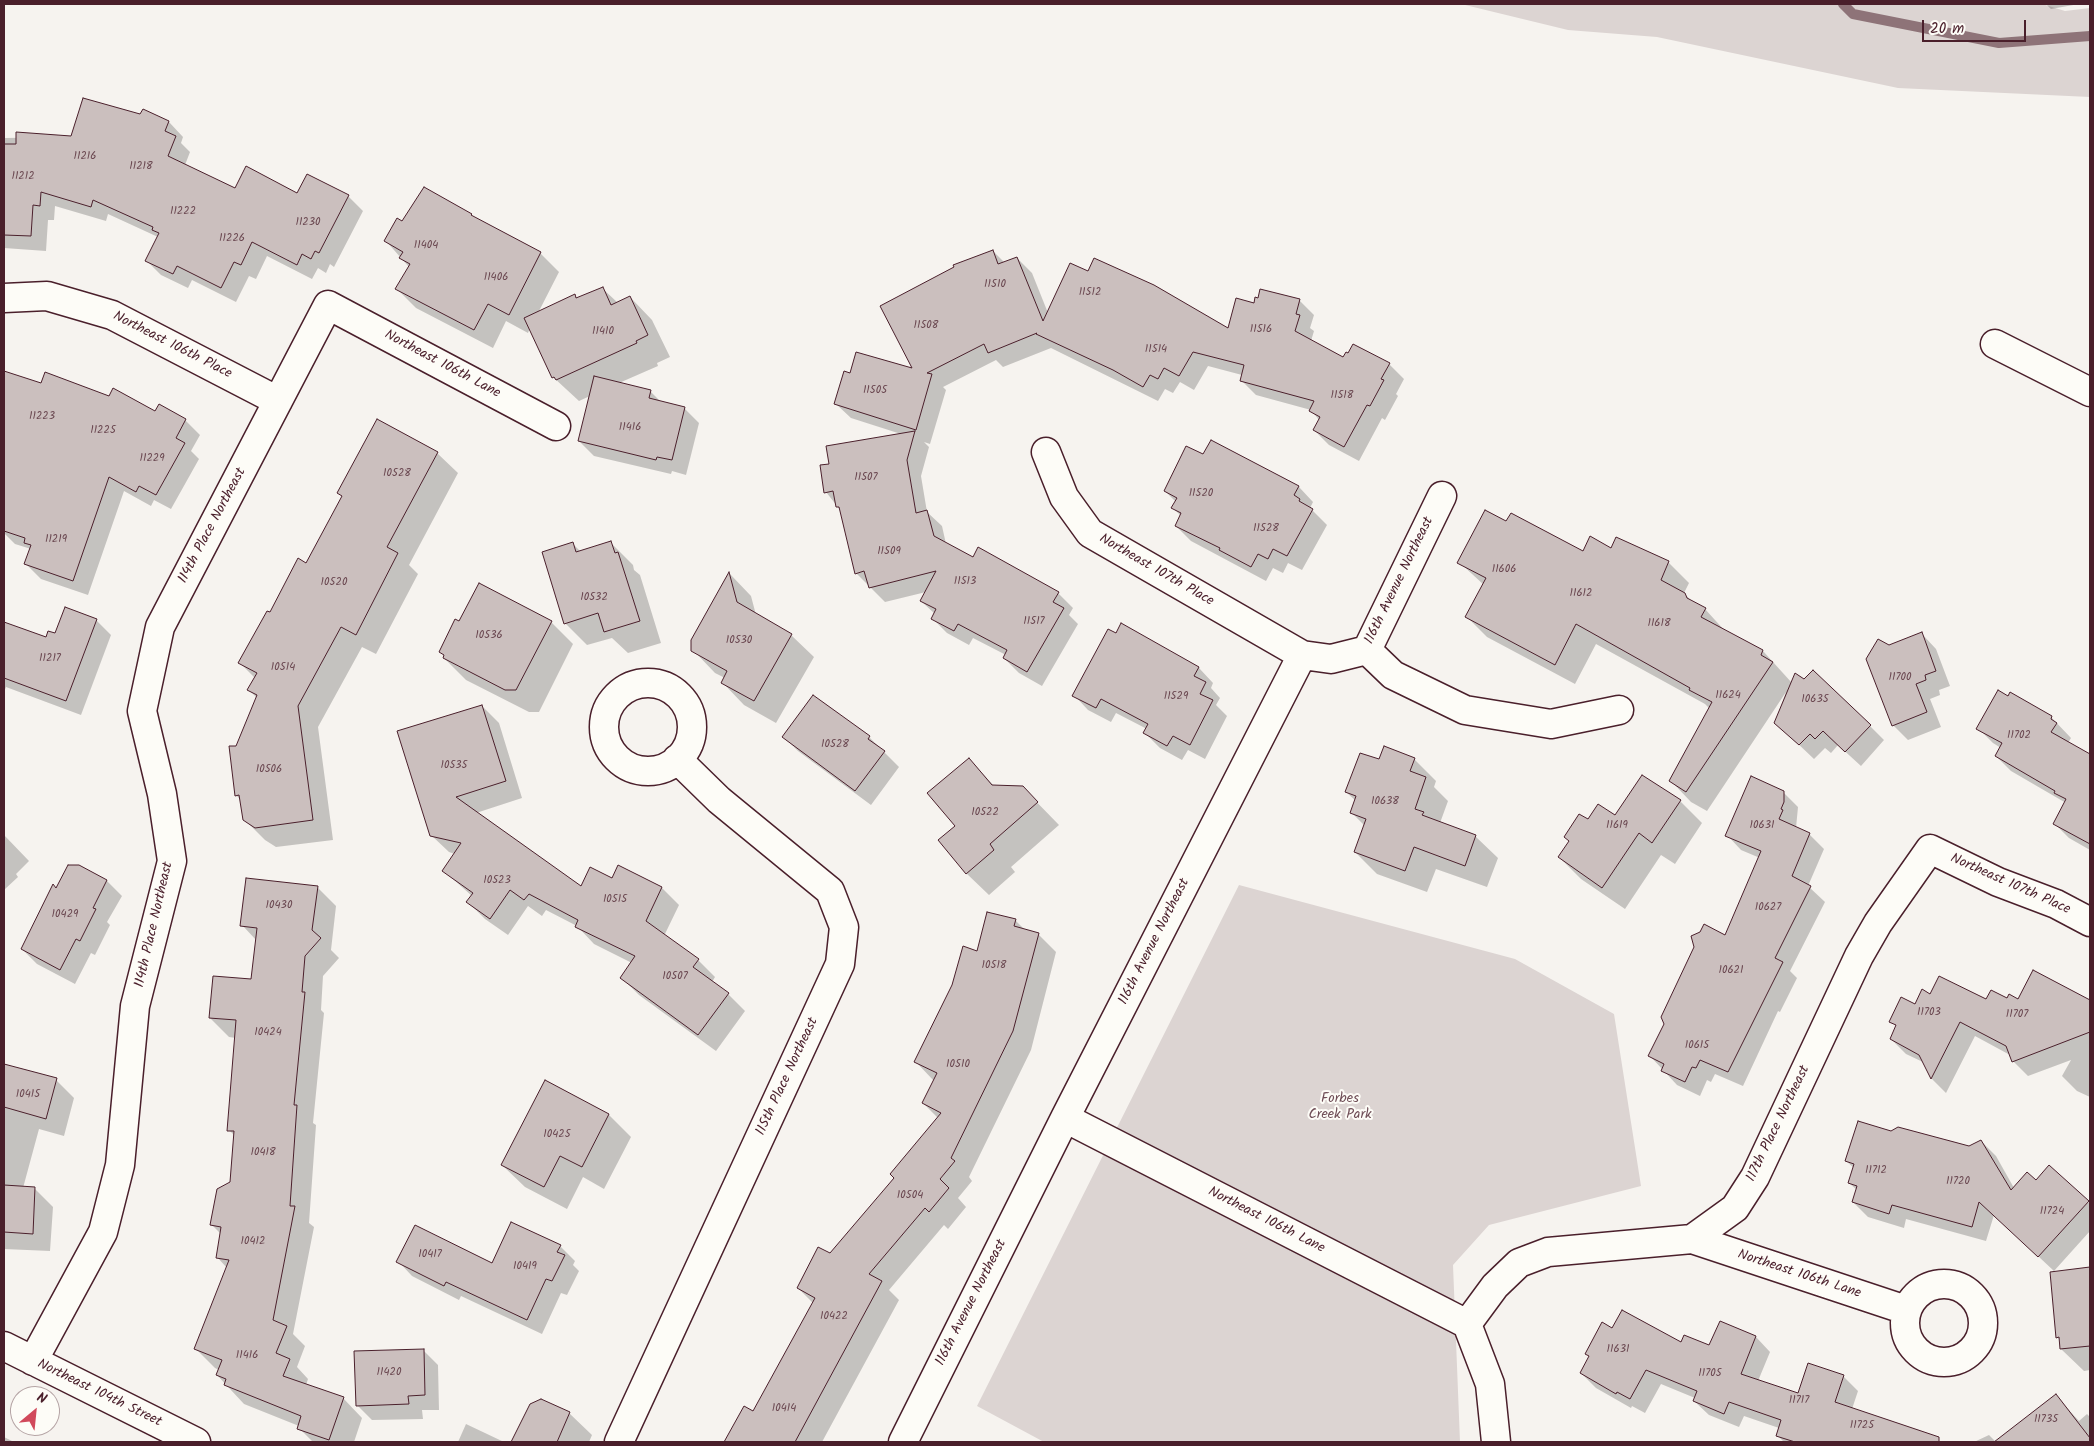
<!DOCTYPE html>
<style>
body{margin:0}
#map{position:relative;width:2094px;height:1446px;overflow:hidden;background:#f6f3ef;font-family:Kalam,sans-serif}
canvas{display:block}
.frame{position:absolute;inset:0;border:5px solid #4a1f2b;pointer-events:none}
.north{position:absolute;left:10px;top:1386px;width:50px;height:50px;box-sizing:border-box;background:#fdfcf7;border:1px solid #b5a4a5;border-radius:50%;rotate:28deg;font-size:14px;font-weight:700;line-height:20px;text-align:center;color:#4a1f2b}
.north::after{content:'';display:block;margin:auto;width:18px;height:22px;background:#d1495b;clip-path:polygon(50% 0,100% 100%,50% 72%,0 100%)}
.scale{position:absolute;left:1922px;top:20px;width:104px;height:22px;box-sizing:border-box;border:2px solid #4a1f2b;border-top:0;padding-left:6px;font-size:15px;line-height:18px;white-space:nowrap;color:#4a1f2b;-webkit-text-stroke:4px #fdfcf7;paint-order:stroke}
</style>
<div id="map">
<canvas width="2094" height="1446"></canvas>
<div class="frame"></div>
<div class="north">N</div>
<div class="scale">20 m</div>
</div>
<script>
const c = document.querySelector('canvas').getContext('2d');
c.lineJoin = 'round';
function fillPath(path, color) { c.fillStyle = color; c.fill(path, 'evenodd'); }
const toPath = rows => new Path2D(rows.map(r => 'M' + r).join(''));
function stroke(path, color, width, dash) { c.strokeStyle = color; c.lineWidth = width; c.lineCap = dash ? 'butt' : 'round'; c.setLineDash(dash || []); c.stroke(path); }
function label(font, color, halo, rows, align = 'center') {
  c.font = font + ' Kalam,sans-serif'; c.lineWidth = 4; c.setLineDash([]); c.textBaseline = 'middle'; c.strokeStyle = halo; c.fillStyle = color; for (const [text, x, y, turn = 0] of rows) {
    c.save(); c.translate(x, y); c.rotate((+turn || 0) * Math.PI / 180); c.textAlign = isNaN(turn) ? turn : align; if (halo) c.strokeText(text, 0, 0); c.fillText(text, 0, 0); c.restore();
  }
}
fillPath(toPath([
 [1461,4,2042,4,2065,11,2090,8,2090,97,1898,88,1657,37,1568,30],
 [1239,885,1515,959,1614,1014,1641,1186,1489,1225,1453,1265,1460,1442,1044,1442,977,1406]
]), '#dcd4d2');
fillPath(toPath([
 [2046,4,2079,4,2051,9],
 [169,122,183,137,181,143,190,152,185,165,236,189,348,196,363,211,334,267,330,264,326,273,318,268,312,279,267,256,256,279,249,276,236,302,192,280,188,288,161,275,147,261,158,237,108,214,106,221,55,206,54,220,48,220,46,251,4,248,4,138,72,137],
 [471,215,475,219,540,253,559,272,538,313,574,296,578,299,602,288,618,303,630,297,652,320,670,357,657,363,658,366,619,383,650,391,661,402,684,408,699,423,686,475,672,471,671,474,594,456,579,441,590,396,579,401,553,377,530,328,528,333,506,321,493,348,416,308,397,289,409,267,386,241,403,223],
 [993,251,1005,263,1017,258,1032,273,1048,313,1229,329,1255,304,1299,300,1314,315,1310,328,1314,331,1311,341,1344,358,1389,364,1404,379,1396,394,1398,396,1385,420,1382,418,1359,461,1329,445,1314,430,1319,420,1311,410,1256,395,1241,380,1242,375,1208,366,1194,390,1180,382,1173,393,1165,389,1158,401,1051,348,1003,367,996,360,943,387,946,390,930,444,924,442,929,447,921,476,927,512,942,526,946,544,974,558,1058,593,1073,608,1069,615,1078,624,1042,686,1019,673,1004,658,1006,655,973,638,969,645,947,633,932,618,935,614,921,601,926,592,885,602,856,573,841,511,826,492,830,465,901,434,851,418,836,404,851,374,915,370],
 [4,372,42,385,185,420,200,435,191,451,199,459,171,509,154,500,151,506,124,491,88,595,41,579,26,564,31,549,15,544,4,533,4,518,18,477,4,473],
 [437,453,458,473,409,565,418,574,376,654,362,647,318,727,333,840,276,847,265,840,244,819,241,800,236,795,237,747,257,698,249,690,255,678,240,663,270,614,307,565,343,497,339,493],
 [1203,456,1299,487,1313,502,1310,508,1327,525,1302,570,1288,563,1283,573,1273,568,1266,581,1191,541,1176,526,1181,516,1173,508,1176,502,1165,491],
 [1507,523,1583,553,1612,549,1668,562,1689,583,1684,593,1694,604,1705,609,1725,631,1763,651,1792,683,1870,726,1884,740,1861,766,1838,745,1831,753,1825,748,1814,759,1775,722,1786,692,1707,811,1691,802,1671,781,1710,709,1705,704,1596,644,1575,684,1487,637,1467,617,1484,585,1459,562],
 [611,543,633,565,634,570,640,575,661,643,628,653,612,638,587,645,565,623,573,544,581,552],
 [730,574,751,596,756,615,791,635,814,657,776,723,744,705,722,682,725,678,715,673,693,650,693,640],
 [96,620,111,635,81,715,6,687,4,692,4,622,47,639],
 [460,622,551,622,573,644,539,712,529,712,466,680,444,658,445,656,440,651],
 [1121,625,1199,668,1213,683,1211,688,1220,698,1216,705,1227,716,1205,759,1188,750,1182,760,1160,748,1145,733,1147,729,1116,713,1111,722,1088,710,1074,695],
 [1922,634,1936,649,1950,686,1939,690,1940,695,1930,699,1941,727,1908,740,1893,725,1889,646],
 [814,697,869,737,899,767,871,805,798,751,784,737],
 [482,706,499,723,522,798,476,813,581,887,612,880,619,867,662,888,679,905,664,936,698,960,715,977,712,982,728,994,745,1011,716,1051,639,995,622,978,632,963,594,944,577,926,546,910,542,916,528,906,508,935,485,919,468,902,472,896,444,871,455,854,449,852,431,835],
 [2051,717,2071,738,2068,743,2090,755,2090,850,2069,838,2054,823,2066,803,2011,771,1996,756,2001,748,1993,743,1978,728],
 [969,759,995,787,1022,787,1059,825,1011,867,1015,872,989,895,966,873,957,826],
 [1414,759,1436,781,1434,787,1448,801,1440,823,1475,836,1498,858,1487,887,1436,869,1427,892,1377,874,1355,852,1365,826,1351,812,1356,801,1346,792,1380,761],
 [1783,792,1798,807,1796,828,1809,834,1824,849,1808,886,1825,902,1790,971,1797,978,1780,1012,1778,1011,1743,1086,1715,1074,1711,1082,1707,1080,1700,1096,1677,1085,1650,1056,1726,936,1760,858,1741,850,1727,835],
 [1680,801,1702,823,1675,864,1661,855,1625,909,1581,879,1559,857,1588,821],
 [4,835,29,861,16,874,18,877,4,890],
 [78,867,107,881,122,896,107,922,110,925,95,955,91,953,75,984,37,964,22,949,56,890],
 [317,887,336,906,331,950,339,958,323,976,321,1010,324,1013,313,1123,316,1125,309,1223,314,1227,293,1334,305,1346,297,1367,308,1379,306,1385,343,1398,362,1418,354,1442,313,1442,299,1428,299,1426,244,1404,217,1375,219,1370,215,1368,196,1349,227,1268,217,1257,221,1234,211,1224,231,1183,235,1136,229,1130,236,1038,229,1037,210,1018,252,981,257,941,242,925],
 [1015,920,1025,930,1038,934,1056,952,1031,1050,969,1177,972,1181,958,1198,966,1207,948,1229,944,1225,889,1290,899,1300,822,1442,729,1442,727,1440,754,1413,813,1303,798,1288,831,1255,896,1178,938,1118,923,1103,934,1081,916,1062,978,952],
 [2034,972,2090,1001,2090,1097,2077,1091,2062,1076,2071,1060,2028,1076,2013,1061,2010,1055,1975,1036,1946,1093,1932,1079,1925,1063,1906,1054,1891,1039,1897,1027,1891,1021,1931,995,1987,1001,2019,1000],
 [4,1066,56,1080,74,1098,64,1136,39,1129,23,1188,35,1189,53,1207,50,1251,4,1249],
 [545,1082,609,1115,631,1137,604,1189,583,1177,567,1209,525,1187,502,1165],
 [1891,1132,1969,1148,1981,1141,1996,1156,2014,1188,2036,1182,2049,1166,2090,1204,2090,1231,2054,1271,1994,1215,1986,1241,1906,1219,1904,1228,1868,1217,1853,1202,1857,1190,1849,1183,1854,1168,1846,1161],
 [560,1246,575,1261,573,1265,579,1271,567,1295,561,1293,542,1334,461,1296,459,1300,412,1276,398,1261,492,1265],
 [2090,1268,2090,1370,2084,1371,2061,1349,2061,1341,2057,1337,2051,1273],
 [1613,1330,1682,1344,1710,1347,1756,1337,1770,1352,1758,1381,1798,1395,1843,1376,1858,1391,1852,1409,1907,1437,1905,1442,1784,1442,1777,1435,1779,1428,1744,1416,1739,1427,1709,1415,1694,1401,1695,1398,1661,1384,1645,1413,1632,1406,1631,1408,1596,1388,1581,1373],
 [423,1350,438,1365,439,1410,422,1410,423,1419,372,1420,357,1405],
 [2056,1396,2079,1421,2087,1414,2090,1417,2090,1442,1974,1442,1989,1435,1996,1442],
 [531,1405,569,1413,592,1435,589,1442,513,1442],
 [466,1424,504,1442,458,1442],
 [4,1437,14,1442,4,1442]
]), '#0003');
stroke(toPath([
 [1843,4,1853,14,1999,43,2090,36]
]), '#8e7378', 10);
const building = toPath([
 [83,98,140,114,143,109,169,121,165,131,176,136,168,156,235,188,246,166,297,193,307,174,349,195,319,253,315,251,311,259,302,254,297,265,252,242,241,265,234,262,221,288,177,266,173,274,145,261,159,233,152,230,153,227,93,200,91,207,41,192,40,206,33,205,31,236,4,235,4,144,16,144,16,132,71,136,83,98],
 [424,187,472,214,471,215,541,252,509,315,488,304,474,330,395,289,410,264,399,258,403,252,384,241,397,218,402,221,424,187],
 [993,250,998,264,1017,257,1043,321,1070,263,1088,271,1094,258,1154,285,1228,328,1236,298,1254,303,1255,297,1258,298,1260,289,1300,299,1296,314,1300,315,1295,331,1343,357,1346,352,1348,353,1353,344,1390,363,1381,379,1384,380,1370,406,1367,405,1344,447,1313,430,1320,417,1309,411,1314,401,1240,381,1244,365,1193,352,1179,376,1164,368,1158,379,1150,375,1143,387,1113,370,1036,334,1037,333,988,353,984,344,927,373,932,374,916,430,834,404,844,371,850,373,856,352,912,368,880,306,954,267,953,265,993,250],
 [603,287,611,305,630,296,648,335,636,341,637,343,556,380,554,377,552,378,524,318,575,294,576,298,603,287],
 [4,371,41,383,45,372,109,396,113,388,155,411,159,404,186,419,176,438,185,443,156,495,139,486,136,492,109,477,73,581,24,564,31,545,24,543,25,538,4,531,4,371],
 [594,376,651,390,649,398,685,407,672,460,657,457,656,460,578,441,594,376],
 [377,419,438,452,387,547,398,553,356,635,341,627,298,706,313,820,255,828,243,820,239,795,235,796,229,746,236,746,257,695,247,690,257,673,238,663,267,611,270,612,298,558,306,563,342,496,337,493,377,419],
 [915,431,907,460,916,513,927,510,934,536,973,557,978,547,1059,592,1053,602,1064,608,1027,672,1003,658,1007,650,958,624,954,631,931,619,936,609,920,601,936,571,869,588,864,571,855,574,839,507,836,507,833,491,824,493,820,465,829,464,826,446,915,431],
 [1211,440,1299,486,1294,495,1300,499,1299,501,1313,509,1287,556,1273,549,1268,559,1258,554,1251,567,1219,550,1220,548,1175,526,1181,513,1171,508,1177,498,1164,491,1186,446,1203,454,1211,440],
 [1485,510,1506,521,1511,513,1583,551,1590,536,1611,548,1616,537,1669,561,1661,580,1685,593,1687,598,1706,608,1701,617,1763,650,1761,655,1773,662,1686,792,1669,781,1712,702,1689,690,1690,688,1576,624,1555,665,1465,617,1486,578,1457,563,1485,510],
 [611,541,615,553,618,552,640,621,604,632,598,613,564,624,542,552,573,542,576,552,611,541],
 [729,572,737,602,792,634,754,701,721,683,727,671,691,651,691,640,729,572],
 [479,583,552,621,516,690,505,690,443,658,444,655,439,652,455,619,459,621,479,583],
 [65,607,97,619,66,701,4,678,4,622,46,637,48,631,55,633,65,607],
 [1121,623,1199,667,1194,676,1206,682,1200,694,1213,700,1190,745,1173,736,1167,746,1143,733,1148,724,1101,699,1096,708,1072,696,1108,629,1116,633,1121,623],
 [1922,632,1936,671,1925,675,1926,680,1916,684,1927,712,1892,726,1866,659,1878,639,1889,645,1922,632],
 [1813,670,1871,725,1845,752,1823,731,1815,739,1810,734,1799,745,1774,723,1795,673,1804,679,1813,670],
 [1998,690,2008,696,2010,692,2052,716,2051,719,2057,723,2051,732,2090,754,2090,844,2053,824,2066,799,2054,793,2055,791,1995,756,2002,743,1976,729,1998,690],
 [813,695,870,736,868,739,885,751,855,791,782,737,813,695],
 [482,705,506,781,456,797,581,886,590,867,612,878,618,865,662,887,646,921,699,959,693,967,729,993,698,1035,620,978,635,956,575,927,578,920,529,894,524,900,510,890,490,919,466,902,473,893,442,871,461,843,430,836,397,731,482,705],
 [1384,746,1415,758,1410,771,1426,777,1415,809,1424,812,1422,815,1476,835,1465,866,1414,847,1405,871,1354,852,1366,819,1350,813,1356,796,1345,792,1360,753,1379,759,1384,746],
 [969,758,992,785,1023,786,1038,802,990,844,994,850,966,874,938,840,955,826,927,793,969,758],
 [1642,775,1681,800,1652,843,1639,833,1602,888,1558,857,1569,841,1564,837,1579,814,1588,819,1598,804,1615,815,1642,775],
 [1751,776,1784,791,1784,802,1781,809,1783,810,1779,819,1810,833,1792,876,1811,886,1775,958,1783,962,1728,1072,1700,1060,1696,1068,1692,1067,1685,1082,1661,1071,1664,1064,1648,1056,1664,1024,1661,1017,1694,947,1691,936,1700,932,1704,924,1725,935,1761,851,1725,836,1751,776],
 [68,865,79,865,107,880,93,908,96,909,80,941,76,939,60,970,21,949,53,884,56,888,68,865],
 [246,878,318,886,312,930,321,938,305,956,302,992,305,992,294,1105,297,1105,290,1206,295,1206,273,1320,287,1326,276,1353,290,1359,283,1376,344,1397,329,1440,297,1429,301,1416,224,1385,226,1379,216,1375,222,1360,194,1349,229,1260,216,1258,221,1227,210,1225,217,1189,230,1182,234,1131,227,1131,236,1020,209,1018,213,976,251,979,257,928,240,926,246,878],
 [987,912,1016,919,1014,926,1039,933,1013,1031,951,1158,955,1161,940,1179,949,1188,929,1212,925,1208,869,1274,882,1281,795,1442,724,1442,744,1406,753,1411,815,1298,797,1288,818,1247,830,1253,894,1178,890,1174,941,1113,922,1103,937,1073,914,1062,952,985,963,946,977,951,987,912],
 [2033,970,2090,1000,2090,1032,2012,1062,2006,1046,1960,1022,1931,1079,1919,1055,1890,1039,1896,1025,1889,1022,1901,997,1915,1004,1922,989,1930,994,1939,976,1986,999,1991,990,2007,998,2009,994,2018,999,2033,970],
 [4,1064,57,1078,46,1119,4,1107,4,1064],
 [545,1080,609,1114,582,1167,560,1156,544,1187,501,1165,545,1080],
 [1858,1121,1891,1131,1898,1127,1969,1146,1981,1140,2011,1190,2027,1172,2036,1180,2049,1165,2089,1201,2038,1257,1979,1202,1972,1227,1892,1205,1889,1214,1852,1202,1857,1186,1848,1183,1854,1164,1845,1161,1858,1121],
 [4,1185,35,1187,33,1234,4,1232,4,1185],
 [511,1222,561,1245,557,1252,565,1255,552,1281,546,1279,527,1320,446,1282,444,1286,396,1262,415,1225,492,1263,511,1222],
 [2090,1267,2090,1346,2060,1349,2059,1337,2056,1338,2050,1272,2090,1267],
 [1622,1310,1681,1342,1684,1335,1709,1345,1720,1321,1756,1336,1741,1374,1798,1393,1808,1363,1844,1375,1835,1402,1939,1437,1939,1442,1795,1442,1776,1436,1781,1420,1729,1402,1724,1414,1693,1401,1697,1391,1646,1370,1630,1399,1617,1392,1616,1394,1580,1373,1589,1356,1585,1354,1602,1322,1612,1328,1622,1310],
 [424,1349,425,1395,408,1396,409,1404,356,1406,354,1351,424,1349],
 [2056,1394,2090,1438,2090,1442,1994,1442,2056,1394],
 [541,1399,570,1412,557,1442,511,1442,530,1404,541,1399]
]);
fillPath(building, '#cbbfbe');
stroke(building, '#4a1f2b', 1);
const minor = toPath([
 [4,298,47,296,112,315,278,401],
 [1995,344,2090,392],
 [1046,452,1064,497,1090,533,1302,655],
 [1367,650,1393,675,1465,710,1551,724,1619,710],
 '604 727a44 44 0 1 1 88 0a44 44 0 1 1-88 0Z',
 [1065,1118,1467,1324],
 [1692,1239,1906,1310],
 '1905 1323a39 39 0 1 1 78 0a39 39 0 1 1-78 0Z',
 [1467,1324,1495,1286,1519,1263,1548,1252,1692,1239,1735,1208,1755,1177,1859,956,1878,923,1930,849,1998,882,2056,904,2090,922],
 [1467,1324,1490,1384,1496,1442],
 [4,1346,196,1442],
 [33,1361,103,1232,120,1165,135,1006,172,861,162,794,142,711,160,627,328,305,556,426],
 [619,1442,840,964,844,927,830,891,719,800,677,759],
 [903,1442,1065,1118,1302,655,1331,659,1367,650,1442,496]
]);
stroke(minor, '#4a1f2b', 31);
stroke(minor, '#fdfcf7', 28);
label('11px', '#6a4750', null, [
 ["11216",85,157],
 ["11218",141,167],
 ["11212",23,177],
 ["11222",183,212],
 ["11230",308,223],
 ["11226",232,239],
 ["11404",426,246],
 ["11406",496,278],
 ["11510",995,285],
 ["11512",1090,293],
 ["11508",926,326],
 ["11516",1261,330],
 ["11410",603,332],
 ["11514",1156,350],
 ["11505",875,391],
 ["11518",1342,396],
 ["11223",42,417],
 ["11416",630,428],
 ["11225",103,431],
 ["11229",152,459],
 ["10528",397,474],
 ["11507",866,478],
 ["11520",1201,494],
 ["11528",1266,529],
 ["11219",56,540],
 ["11509",889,552],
 ["11606",1504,570],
 ["11513",965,582],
 ["10520",334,583],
 ["11612",1581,594],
 ["10532",594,598],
 ["11517",1034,622],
 ["11618",1659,624],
 ["10536",489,636],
 ["10530",739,641],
 ["11217",50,659],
 ["10514",283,668],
 ["11700",1900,678],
 ["11624",1728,696],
 ["11529",1176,697],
 ["10635",1815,700],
 ["11702",2019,736],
 ["10528",835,745],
 ["10535",454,766],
 ["10506",269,770],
 ["10638",1385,802],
 ["10522",985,813],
 ["11619",1617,826],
 ["10631",1762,826],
 ["10523",497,881],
 ["10515",615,900],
 ["10430",279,906],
 ["10627",1768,908],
 ["10429",65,915],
 ["10518",994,966],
 ["10621",1731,971],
 ["10507",675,977],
 ["11703",1929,1013],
 ["11707",2017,1015],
 ["10424",268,1033],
 ["10615",1697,1046],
 ["10510",958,1065],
 ["10415",28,1095],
 ["10425",557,1135],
 ["10418",263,1153],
 ["11712",1876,1171],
 ["11720",1958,1182],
 ["10504",910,1196],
 ["11724",2052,1212],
 ["10412",253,1242],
 ["10417",430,1255],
 ["10419",525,1267],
 ["10422",834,1317],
 ["11631",1618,1350],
 ["11416",247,1356],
 ["11420",389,1373],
 ["11705",1710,1374],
 ["11717",1799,1401],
 ["10414",784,1409],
 ["11735",2046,1420],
 ["11725",1862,1426]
]);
label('14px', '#4a1f2b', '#fdfcf7', [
 ["Northeast 106th Place",172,346,27],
 ["Northeast 106th Lane",442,365,28],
 ["114th Place Northeast",213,526,-62],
 ["Northeast 107th Place",1156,571,30],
 ["116th Avenue Northeast",1400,581,-64],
 ["Northeast 107th Place",2010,885,24],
 ["114th Place Northeast",155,925,-77],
 ["116th Avenue Northeast",1155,942,-63],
 ["115th Place Northeast",788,1077,-65],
 ["117th Place Northeast",1779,1124,-64],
 ["Northeast 106th Lane",1266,1221,27],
 ["Northeast 106th Lane",1799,1275,18],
 ["116th Avenue Northeast",972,1303,-63],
 ["Northeast 104th Street",99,1394,26]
]);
label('14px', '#6e4c55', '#fdfcf7', [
 ["Forbes",1340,1100],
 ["Creek Park",1340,1116]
]);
</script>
